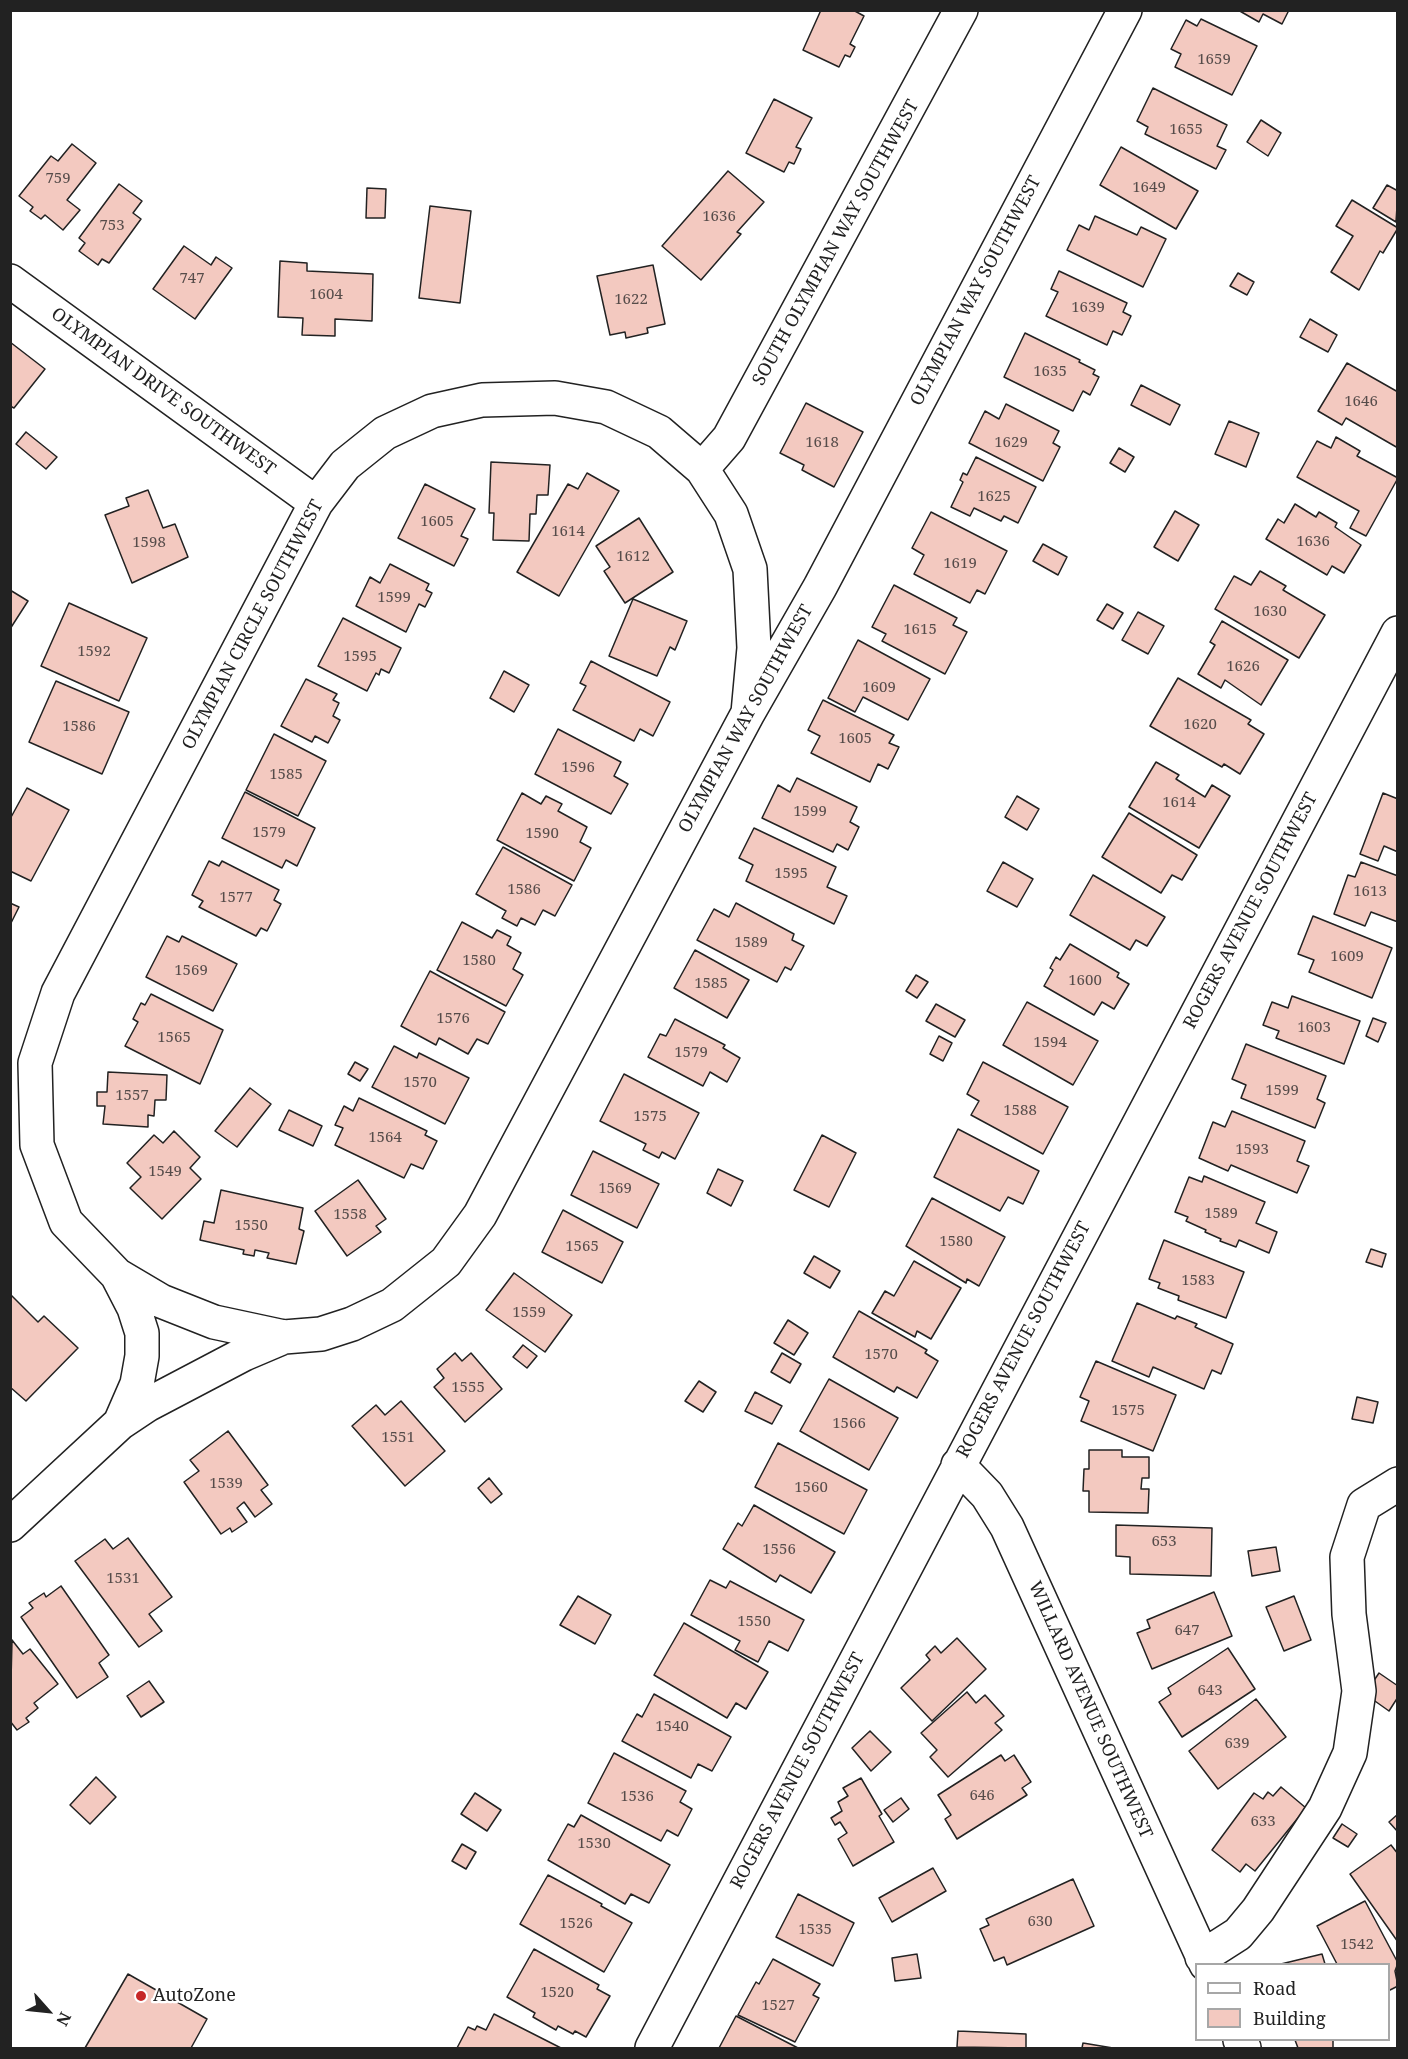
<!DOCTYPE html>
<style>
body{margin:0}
#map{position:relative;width:1408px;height:2059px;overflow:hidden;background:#fff;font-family:"Noto Serif",serif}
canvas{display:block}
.frame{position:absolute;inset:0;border:12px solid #222;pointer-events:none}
.legend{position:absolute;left:1195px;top:1963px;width:195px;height:78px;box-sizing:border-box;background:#fff;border:2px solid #a7a7a7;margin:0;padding:8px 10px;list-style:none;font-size:18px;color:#222}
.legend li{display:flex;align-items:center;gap:12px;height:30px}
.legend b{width:30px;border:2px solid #a7a7a7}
.north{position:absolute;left:18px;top:1981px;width:60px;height:60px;-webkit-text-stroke:4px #fff;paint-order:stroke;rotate:117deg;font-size:16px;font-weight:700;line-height:24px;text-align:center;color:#222}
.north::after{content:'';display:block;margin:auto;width:21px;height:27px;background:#222;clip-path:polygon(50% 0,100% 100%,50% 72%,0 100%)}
</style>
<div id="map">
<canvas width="1408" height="2059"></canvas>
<div class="frame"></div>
<ul class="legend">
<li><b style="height:8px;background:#fff"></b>Road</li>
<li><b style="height:16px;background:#f3c9c0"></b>Building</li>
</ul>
<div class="north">N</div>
</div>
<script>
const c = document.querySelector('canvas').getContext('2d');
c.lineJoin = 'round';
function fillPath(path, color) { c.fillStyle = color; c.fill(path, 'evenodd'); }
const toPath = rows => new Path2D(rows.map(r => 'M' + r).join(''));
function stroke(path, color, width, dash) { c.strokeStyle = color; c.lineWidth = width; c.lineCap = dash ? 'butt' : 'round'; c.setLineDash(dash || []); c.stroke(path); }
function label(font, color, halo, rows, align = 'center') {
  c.font = font + ' "Noto Serif",serif'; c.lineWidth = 4.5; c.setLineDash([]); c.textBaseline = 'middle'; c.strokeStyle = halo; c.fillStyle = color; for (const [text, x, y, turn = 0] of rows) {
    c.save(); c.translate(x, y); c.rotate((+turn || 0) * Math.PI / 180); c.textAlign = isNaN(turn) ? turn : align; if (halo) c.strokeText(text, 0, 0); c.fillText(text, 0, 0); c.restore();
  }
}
const building = toPath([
 [821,10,853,10,864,16,850,44,855,47,850,57,845,55,839,67,803,50,821,10],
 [1238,10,1289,10,1282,24,1263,14,1259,22,1238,10],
 [1201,19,1257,46,1232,95,1175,67,1181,54,1171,49,1186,20,1197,26,1201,19],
 [1153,88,1227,125,1217,146,1226,150,1216,169,1145,134,1148,127,1137,121,1153,88],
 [774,99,812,118,796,147,801,149,794,164,789,162,784,172,746,153,774,99],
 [1261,120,1281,133,1268,156,1247,142,1261,120],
 [72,144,96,163,67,200,80,210,63,230,45,215,41,219,30,211,33,207,19,196,51,156,58,161,72,144],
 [1121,147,1198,191,1176,229,1100,185,1121,147],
 [728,171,764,202,737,232,741,234,701,280,662,246,728,171],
 [119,184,142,201,133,213,141,219,109,263,102,259,98,265,79,251,85,243,79,238,119,184],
 [1387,185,1398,191,1396,222,1373,208,1387,185],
 [367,188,386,189,385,218,366,218,367,188],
 [1352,200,1398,228,1383,253,1380,251,1359,290,1331,272,1353,236,1336,226,1352,200],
 [430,206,471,211,460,303,419,298,430,206],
 [1095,216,1137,235,1141,227,1166,239,1143,287,1067,250,1079,225,1089,230,1095,216],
 [184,246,211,265,216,257,232,268,195,319,153,289,184,246],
 [280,261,307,263,307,271,373,274,372,321,335,319,335,336,302,335,303,318,278,317,280,261],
 [653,265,665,324,647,328,648,333,626,338,625,332,610,335,597,276,653,265],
 [1059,271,1127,303,1123,312,1131,316,1122,335,1113,331,1107,345,1046,316,1058,292,1051,289,1059,271],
 [1238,273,1254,282,1247,295,1230,286,1238,273],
 [1310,319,1337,335,1328,352,1300,337,1310,319],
 [1025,333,1080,360,1079,362,1095,370,1093,374,1099,377,1090,395,1083,391,1073,411,1004,377,1025,333],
 [10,342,45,369,14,408,10,406,10,342],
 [1347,363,1398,392,1398,448,1346,418,1342,425,1318,411,1347,363],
 [1141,385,1180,405,1170,425,1131,405,1141,385],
 [806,403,863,432,834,487,802,470,804,465,780,453,806,403],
 [1006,404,1059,431,1053,443,1060,447,1043,481,969,443,985,411,999,419,1006,404],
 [1229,421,1259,433,1246,467,1215,454,1229,421],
 [26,432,57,457,46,469,16,444,26,432],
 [1336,437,1360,451,1357,456,1398,478,1366,536,1350,528,1359,511,1297,477,1317,441,1331,448,1336,437],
 [1119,448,1134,457,1125,472,1110,463,1119,448],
 [976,457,1036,487,1018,523,1004,516,1001,521,974,508,970,516,951,507,963,482,960,480,963,473,967,475,976,457],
 [491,462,550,465,548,495,537,495,536,514,530,514,529,541,493,540,494,513,489,513,491,462],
 [587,473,619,491,559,596,517,572,568,484,578,489,587,473],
 [425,484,475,509,461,536,468,539,454,566,398,538,425,484],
 [148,490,163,528,175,524,188,557,132,583,105,515,129,506,126,498,148,490],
 [1295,504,1316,517,1319,512,1337,523,1335,527,1361,545,1344,573,1332,566,1327,575,1266,539,1278,519,1284,523,1295,504],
 [1175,511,1199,525,1178,561,1154,547,1175,511],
 [931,512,1007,551,985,594,977,590,970,603,914,574,924,555,912,548,931,512],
 [639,518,673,572,625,603,604,571,610,567,596,546,639,518],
 [1043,544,1067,557,1058,575,1033,561,1043,544],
 [390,564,429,584,426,590,432,593,425,607,419,604,406,632,356,606,370,577,380,583,390,564],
 [1260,571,1286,586,1283,590,1325,615,1299,658,1215,609,1234,576,1251,585,1260,571],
 [894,585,957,618,953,625,967,632,945,674,882,641,886,634,872,627,894,585],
 [10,590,28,601,10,629,10,590],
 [633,599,687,621,675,650,670,647,657,676,609,656,633,599],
 [69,603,147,638,119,701,41,666,69,603],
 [1107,604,1123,613,1113,629,1097,620,1107,604],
 [1138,612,1164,626,1148,654,1122,640,1138,612],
 [343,618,401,648,389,673,381,669,379,675,376,673,367,691,318,666,343,618],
 [1222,621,1288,660,1261,705,1225,680,1221,688,1198,674,1215,645,1210,642,1222,621],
 [858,640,930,679,908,720,863,697,855,712,828,698,858,640],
 [591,661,670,702,653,736,640,729,634,741,573,710,586,686,580,683,591,661],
 [504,671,529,685,514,712,490,698,504,671],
 [1178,678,1251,720,1248,724,1264,734,1240,774,1224,764,1222,767,1150,726,1178,678],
 [306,679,337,694,333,700,339,703,333,716,340,720,328,743,315,736,312,742,281,726,306,679],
 [56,681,129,712,102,774,29,742,56,681],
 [823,700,894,735,889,743,899,747,888,769,878,764,870,782,811,753,820,736,808,730,823,700],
 [558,729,621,762,614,776,628,784,611,814,535,774,558,729],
 [274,734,326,761,298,816,246,790,274,734],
 [1156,762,1179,775,1176,779,1205,797,1212,785,1230,796,1199,848,1129,807,1156,762],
 [797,778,857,807,850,822,859,827,848,850,837,844,833,852,762,818,778,785,790,792,797,778],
 [27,788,69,810,31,881,10,871,10,819,27,788],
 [245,792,315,828,297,866,286,860,282,868,222,838,245,792],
 [522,793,541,804,546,796,562,804,558,811,587,827,580,842,591,848,574,881,497,840,522,793],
 [1383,793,1398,799,1398,852,1384,846,1378,861,1360,854,1383,793],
 [1017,796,1039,809,1027,830,1005,817,1017,796],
 [1129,813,1197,855,1182,880,1172,875,1161,893,1102,857,1129,813],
 [754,828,836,867,827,887,847,896,834,924,746,881,753,865,739,858,754,828],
 [503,847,572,885,555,916,543,910,535,925,521,918,517,926,502,918,506,911,476,894,503,847],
 [209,861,219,866,222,861,279,890,274,900,281,904,267,931,261,928,256,936,199,907,203,901,192,895,209,861],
 [1003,862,1033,879,1017,907,987,891,1003,862],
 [1361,862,1398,876,1398,922,1371,912,1365,926,1334,914,1348,875,1355,877,1361,862],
 [1093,875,1165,917,1147,946,1136,940,1130,950,1070,915,1093,875],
 [10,903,19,907,10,925,10,903],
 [736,903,794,934,792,940,804,946,791,970,785,967,777,982,697,940,714,909,729,917,736,903],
 [1313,916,1392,948,1372,998,1309,972,1314,960,1298,954,1313,916],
 [462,922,492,938,497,930,511,937,507,945,521,953,513,969,523,975,506,1006,437,970,462,922],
 [167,936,179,942,182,936,237,964,213,1011,146,977,167,936],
 [1070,944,1119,973,1117,977,1129,984,1114,1009,1102,1002,1094,1015,1044,986,1053,970,1050,968,1056,957,1060,960,1070,944],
 [695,950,749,980,727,1018,674,988,695,950],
 [430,971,505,1012,488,1044,477,1039,468,1054,439,1038,436,1045,401,1026,430,971],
 [916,975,928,982,917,998,906,991,916,975],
 [151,994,223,1030,200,1084,125,1046,138,1022,133,1019,141,1003,145,1005,151,994],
 [1292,996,1360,1021,1344,1064,1276,1038,1279,1031,1263,1025,1272,1002,1288,1008,1292,996],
 [1027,1002,1098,1041,1073,1085,1003,1045,1027,1002],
 [936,1004,965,1020,955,1037,926,1021,936,1004],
 [1373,1018,1386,1023,1378,1042,1366,1036,1373,1018],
 [675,1019,725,1045,723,1048,740,1058,727,1082,710,1072,703,1086,648,1057,660,1034,666,1036,675,1019],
 [939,1036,952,1043,943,1061,930,1054,939,1036],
 [1246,1044,1326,1076,1317,1099,1325,1103,1315,1128,1241,1098,1246,1085,1232,1079,1246,1044],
 [394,1046,417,1058,419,1053,469,1078,445,1124,372,1087,394,1046],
 [355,1062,368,1069,360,1081,348,1074,355,1062],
 [983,1062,1068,1107,1043,1154,971,1115,979,1101,967,1094,983,1062],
 [108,1072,167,1075,166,1100,155,1100,154,1116,148,1115,148,1127,103,1124,105,1106,97,1106,97,1092,107,1092,108,1072],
 [624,1074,699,1113,675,1159,662,1152,659,1158,643,1150,646,1144,600,1121,624,1074],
 [250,1088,271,1104,237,1147,215,1131,250,1088],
 [359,1098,427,1131,425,1135,437,1141,423,1169,411,1164,404,1178,335,1145,343,1128,335,1125,344,1106,353,1111,359,1098],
 [289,1110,322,1126,313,1146,279,1130,289,1110],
 [1232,1111,1305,1141,1297,1161,1309,1166,1297,1193,1231,1165,1228,1171,1199,1158,1213,1122,1225,1127,1232,1111],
 [958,1129,1039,1171,1023,1204,1008,1197,1000,1211,934,1177,958,1129],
 [174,1131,200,1157,190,1168,201,1179,162,1219,130,1188,141,1177,127,1163,154,1135,163,1143,174,1131],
 [822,1135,856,1153,829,1207,794,1190,822,1135],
 [593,1151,659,1184,637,1228,571,1195,593,1151],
 [718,1169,743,1181,731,1206,707,1193,718,1169],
 [1204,1176,1265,1202,1256,1223,1277,1232,1269,1253,1239,1240,1236,1247,1220,1241,1221,1239,1205,1232,1206,1230,1186,1221,1188,1217,1175,1212,1189,1177,1202,1182,1204,1176],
 [358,1180,386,1219,376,1226,381,1232,347,1256,315,1211,358,1180],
 [221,1190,303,1208,299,1229,304,1231,296,1264,267,1258,269,1253,255,1250,254,1256,243,1254,244,1250,200,1240,204,1221,214,1223,221,1190],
 [932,1198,1005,1237,979,1286,967,1279,966,1283,906,1246,932,1198],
 [563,1210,623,1242,602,1283,542,1252,563,1210],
 [1164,1240,1244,1272,1226,1318,1178,1300,1179,1296,1158,1288,1160,1283,1149,1279,1164,1240],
 [1371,1249,1386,1254,1382,1267,1366,1262,1371,1249],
 [814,1256,840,1271,830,1288,804,1273,814,1256],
 [914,1261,961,1288,931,1339,917,1331,915,1337,872,1313,885,1291,894,1296,914,1261],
 [514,1273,572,1315,545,1352,486,1310,514,1273],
 [10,1294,38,1322,44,1316,78,1348,26,1401,10,1387,10,1294],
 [1137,1303,1175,1319,1177,1316,1197,1324,1195,1327,1233,1344,1221,1374,1212,1370,1204,1389,1153,1367,1149,1377,1112,1361,1137,1303],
 [859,1311,927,1350,925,1353,938,1361,917,1398,897,1387,894,1392,833,1357,859,1311],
 [788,1320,808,1333,794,1355,774,1343,788,1320],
 [523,1345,537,1356,527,1368,513,1357,523,1345],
 [455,1353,462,1361,471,1353,502,1389,465,1422,434,1387,444,1378,437,1369,455,1353],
 [782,1353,801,1364,790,1383,771,1372,782,1353],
 [1096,1361,1176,1395,1153,1451,1081,1421,1089,1401,1080,1397,1096,1361],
 [829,1379,898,1418,869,1470,800,1431,829,1379],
 [699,1381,716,1392,703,1412,685,1401,699,1381],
 [755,1392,782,1406,772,1424,745,1411,755,1392],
 [1357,1397,1378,1402,1373,1423,1352,1419,1357,1397],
 [401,1401,445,1451,405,1486,352,1426,376,1405,385,1415,401,1401],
 [228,1431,268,1485,261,1490,272,1504,255,1517,244,1502,237,1508,247,1522,232,1532,230,1528,221,1534,184,1482,199,1471,190,1460,228,1431],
 [778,1443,867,1490,844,1534,755,1487,778,1443],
 [1089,1450,1122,1450,1122,1457,1149,1457,1149,1478,1142,1478,1141,1489,1149,1489,1148,1513,1089,1512,1089,1491,1083,1491,1084,1469,1089,1469,1089,1450],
 [489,1478,502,1494,491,1503,478,1488,489,1478],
 [754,1505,835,1552,811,1593,780,1575,776,1582,723,1549,738,1523,742,1526,754,1505],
 [1116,1525,1212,1528,1211,1576,1130,1574,1130,1557,1116,1556,1116,1525],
 [128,1538,172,1597,149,1614,162,1631,139,1647,75,1561,105,1539,113,1549,128,1538],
 [1276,1547,1280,1571,1252,1576,1248,1551,1276,1547],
 [710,1580,726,1588,730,1581,804,1620,788,1651,769,1641,758,1662,735,1650,740,1641,691,1615,710,1580],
 [61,1586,109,1655,99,1663,108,1677,77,1698,21,1617,33,1608,29,1603,44,1593,46,1597,61,1586],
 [1214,1592,1232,1636,1152,1669,1137,1633,1150,1628,1147,1620,1214,1592],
 [578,1596,611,1615,595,1644,560,1625,578,1596],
 [1294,1596,1311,1640,1284,1651,1266,1607,1294,1596],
 [684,1623,768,1672,746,1709,736,1703,727,1718,654,1675,684,1623],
 [957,1638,986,1669,932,1721,901,1688,930,1660,926,1655,935,1646,941,1653,957,1638],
 [12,1640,23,1654,30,1649,58,1684,34,1703,38,1708,26,1718,29,1722,17,1730,10,1721,12,1640],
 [1228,1648,1255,1689,1182,1737,1159,1702,1171,1694,1168,1688,1228,1648],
 [1379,1673,1398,1686,1398,1697,1389,1711,1365,1694,1379,1673],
 [149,1681,164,1702,141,1717,127,1696,149,1681],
 [967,1692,976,1703,985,1695,1004,1716,995,1723,1002,1730,948,1777,930,1757,937,1750,921,1733,967,1692],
 [654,1694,731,1737,712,1771,698,1764,691,1778,622,1741,637,1714,642,1717,654,1694],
 [1256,1699,1286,1737,1218,1789,1189,1751,1256,1699],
 [870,1731,891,1752,871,1771,852,1748,870,1731],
 [614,1753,686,1791,680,1802,692,1809,678,1836,667,1830,661,1841,588,1803,614,1753],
 [1001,1755,1005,1761,1014,1755,1031,1782,1022,1788,1027,1795,957,1839,945,1819,951,1815,938,1795,1001,1755],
 [96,1777,116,1797,90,1824,70,1805,96,1777],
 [861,1778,882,1814,879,1816,894,1842,853,1866,838,1839,847,1833,840,1822,835,1825,831,1818,842,1811,838,1802,848,1796,843,1788,861,1778],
 [1281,1787,1306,1808,1255,1871,1246,1864,1240,1872,1212,1850,1254,1793,1263,1799,1268,1792,1273,1796,1281,1787],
 [475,1793,501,1810,487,1831,461,1814,475,1793],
 [901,1798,909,1809,893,1822,884,1810,901,1798],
 [1398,1814,1398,1832,1389,1822,1398,1814],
 [581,1815,670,1865,649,1903,631,1894,625,1904,548,1860,568,1824,574,1827,581,1815],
 [1342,1824,1357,1834,1348,1847,1333,1838,1342,1824],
 [462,1844,476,1852,466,1869,452,1861,462,1844],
 [1391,1845,1398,1854,1398,1942,1350,1874,1391,1845],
 [933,1868,946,1891,892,1922,879,1898,933,1868],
 [548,1875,602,1904,601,1906,632,1923,604,1972,520,1924,548,1875],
 [1073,1879,1094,1926,1007,1965,1004,1957,994,1961,980,1929,989,1925,986,1919,1073,1879],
 [798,1894,854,1923,833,1966,776,1937,798,1894],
 [1365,1901,1398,1963,1395,1971,1398,1986,1388,1991,1388,1964,1337,1964,1317,1926,1365,1901],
 [534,1949,599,1985,597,1989,610,1996,586,2037,575,2031,573,2034,558,2026,556,2030,533,2017,535,2013,507,1997,534,1949],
 [917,1954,921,1978,895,1981,892,1958,917,1954],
 [1322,1954,1325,1964,1281,1964,1322,1954],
 [773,1959,820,1984,813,1995,819,1998,795,2042,738,2015,756,1982,759,1984,773,1959],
 [128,1974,207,2019,191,2048,85,2048,128,1974],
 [494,2014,561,2048,457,2048,468,2027,475,2030,477,2026,486,2030,494,2014],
 [736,2016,798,2048,719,2048,736,2016],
 [958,2031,1026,2034,1026,2048,957,2047,958,2031],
 [1295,2040,1333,2040,1333,2048,1298,2048,1295,2040],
 [1083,2043,1113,2048,1082,2048,1083,2043]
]);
fillPath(building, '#f3c9c0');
stroke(building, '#222', 1.5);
const minor = toPath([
 [10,281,316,503],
 [702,469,729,438,961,10],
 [748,713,754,648,750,569,731,514,702,469,659,432,606,407,555,398,482,400,432,411,385,433,345,465,316,503,58,993,35,1063,37,1145,66,1222,117,1275,161,1301,214,1322,284,1337,321,1334,352,1324,392,1305,446,1262,480,1215,748,713,820,587,1125,10],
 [117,1275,134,1308,142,1333,142,1356,137,1384,120,1423],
 [958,1465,987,1495,1007,1527,1206,1964],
 [10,1525,120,1423,147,1405,244,1354,284,1337],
 [1202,1957,1238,1934,1258,1910,1325,1808,1350,1753,1359,1691,1349,1614,1347,1557,1364,1505,1398,1484],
 [1240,2040,1244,2048],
 [652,2048,1398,633]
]);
stroke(minor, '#222', 36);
stroke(minor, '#fff', 33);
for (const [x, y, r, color] of [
 [141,1996,6,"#c62828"]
]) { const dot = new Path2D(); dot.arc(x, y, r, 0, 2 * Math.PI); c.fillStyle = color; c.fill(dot); stroke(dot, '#fff', 2); }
label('15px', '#564c4a', null, [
 ["1659",1214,60],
 ["1655",1186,130],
 ["759",58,179],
 ["1649",1149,188],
 ["1636",719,217],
 ["753",112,226],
 ["747",192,279],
 ["1604",326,295],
 ["1622",631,300],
 ["1639",1088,308],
 ["1635",1050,372],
 ["1646",1361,402],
 ["1618",822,443],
 ["1629",1011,443],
 ["1625",994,497],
 ["1605",437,522],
 ["1614",568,532],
 ["1636",1313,542],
 ["1598",149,543],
 ["1612",633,557],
 ["1619",960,564],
 ["1599",394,598],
 ["1630",1270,612],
 ["1615",920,630],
 ["1592",94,652],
 ["1595",360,657],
 ["1626",1243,667],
 ["1609",879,688],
 ["1620",1200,725],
 ["1586",79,727],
 ["1605",855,739],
 ["1596",578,768],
 ["1585",286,775],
 ["1614",1179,803],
 ["1599",810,812],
 ["1579",269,833],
 ["1590",542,834],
 ["1595",791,874],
 ["1586",524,890],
 ["1613",1370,892],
 ["1577",236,898],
 ["1589",751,943],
 ["1609",1347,957],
 ["1580",479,961],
 ["1569",191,971],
 ["1600",1085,981],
 ["1585",711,984],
 ["1576",453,1019],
 ["1603",1314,1028],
 ["1565",174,1038],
 ["1594",1050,1043],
 ["1579",691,1053],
 ["1570",420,1083],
 ["1599",1282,1091],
 ["1557",132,1096],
 ["1588",1020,1111],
 ["1575",650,1117],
 ["1564",385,1138],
 ["1593",1252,1150],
 ["1549",165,1172],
 ["1569",615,1189],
 ["1589",1221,1214],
 ["1558",350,1215],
 ["1550",251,1226],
 ["1580",956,1242],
 ["1565",582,1247],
 ["1583",1198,1281],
 ["1559",529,1313],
 ["1570",881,1355],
 ["1555",468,1388],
 ["1575",1128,1411],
 ["1566",849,1424],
 ["1551",398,1438],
 ["1539",226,1484],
 ["1560",811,1488],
 ["653",1164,1542],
 ["1556",779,1550],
 ["1531",123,1579],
 ["1550",754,1622],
 ["647",1187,1631],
 ["643",1210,1691],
 ["1540",672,1727],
 ["639",1237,1744],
 ["646",982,1796],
 ["1536",637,1797],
 ["633",1263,1822],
 ["1530",594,1844],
 ["630",1040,1922],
 ["1526",576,1924],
 ["1535",815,1930],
 ["1542",1357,1945],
 ["1520",557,1993],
 ["1527",778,2006]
]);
label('18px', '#222', '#fff', [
 ["SOUTH OLYMPIAN WAY SOUTHWEST",836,243,-61],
 ["OLYMPIAN WAY SOUTHWEST",976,291,-62],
 ["OLYMPIAN DRIVE SOUTHWEST",163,392,36],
 ["OLYMPIAN CIRCLE SOUTHWEST",253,625,-62],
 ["OLYMPIAN WAY SOUTHWEST",746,719,-61],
 ["ROGERS AVENUE SOUTHWEST",1251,911,-62],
 ["ROGERS AVENUE SOUTHWEST",1024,1340,-62],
 ["WILLARD AVENUE SOUTHWEST",1090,1710,66],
 ["ROGERS AVENUE SOUTHWEST",798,1771,-62]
]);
label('18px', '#222', '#fff', [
 ["AutoZone",153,1996]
], 'left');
</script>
